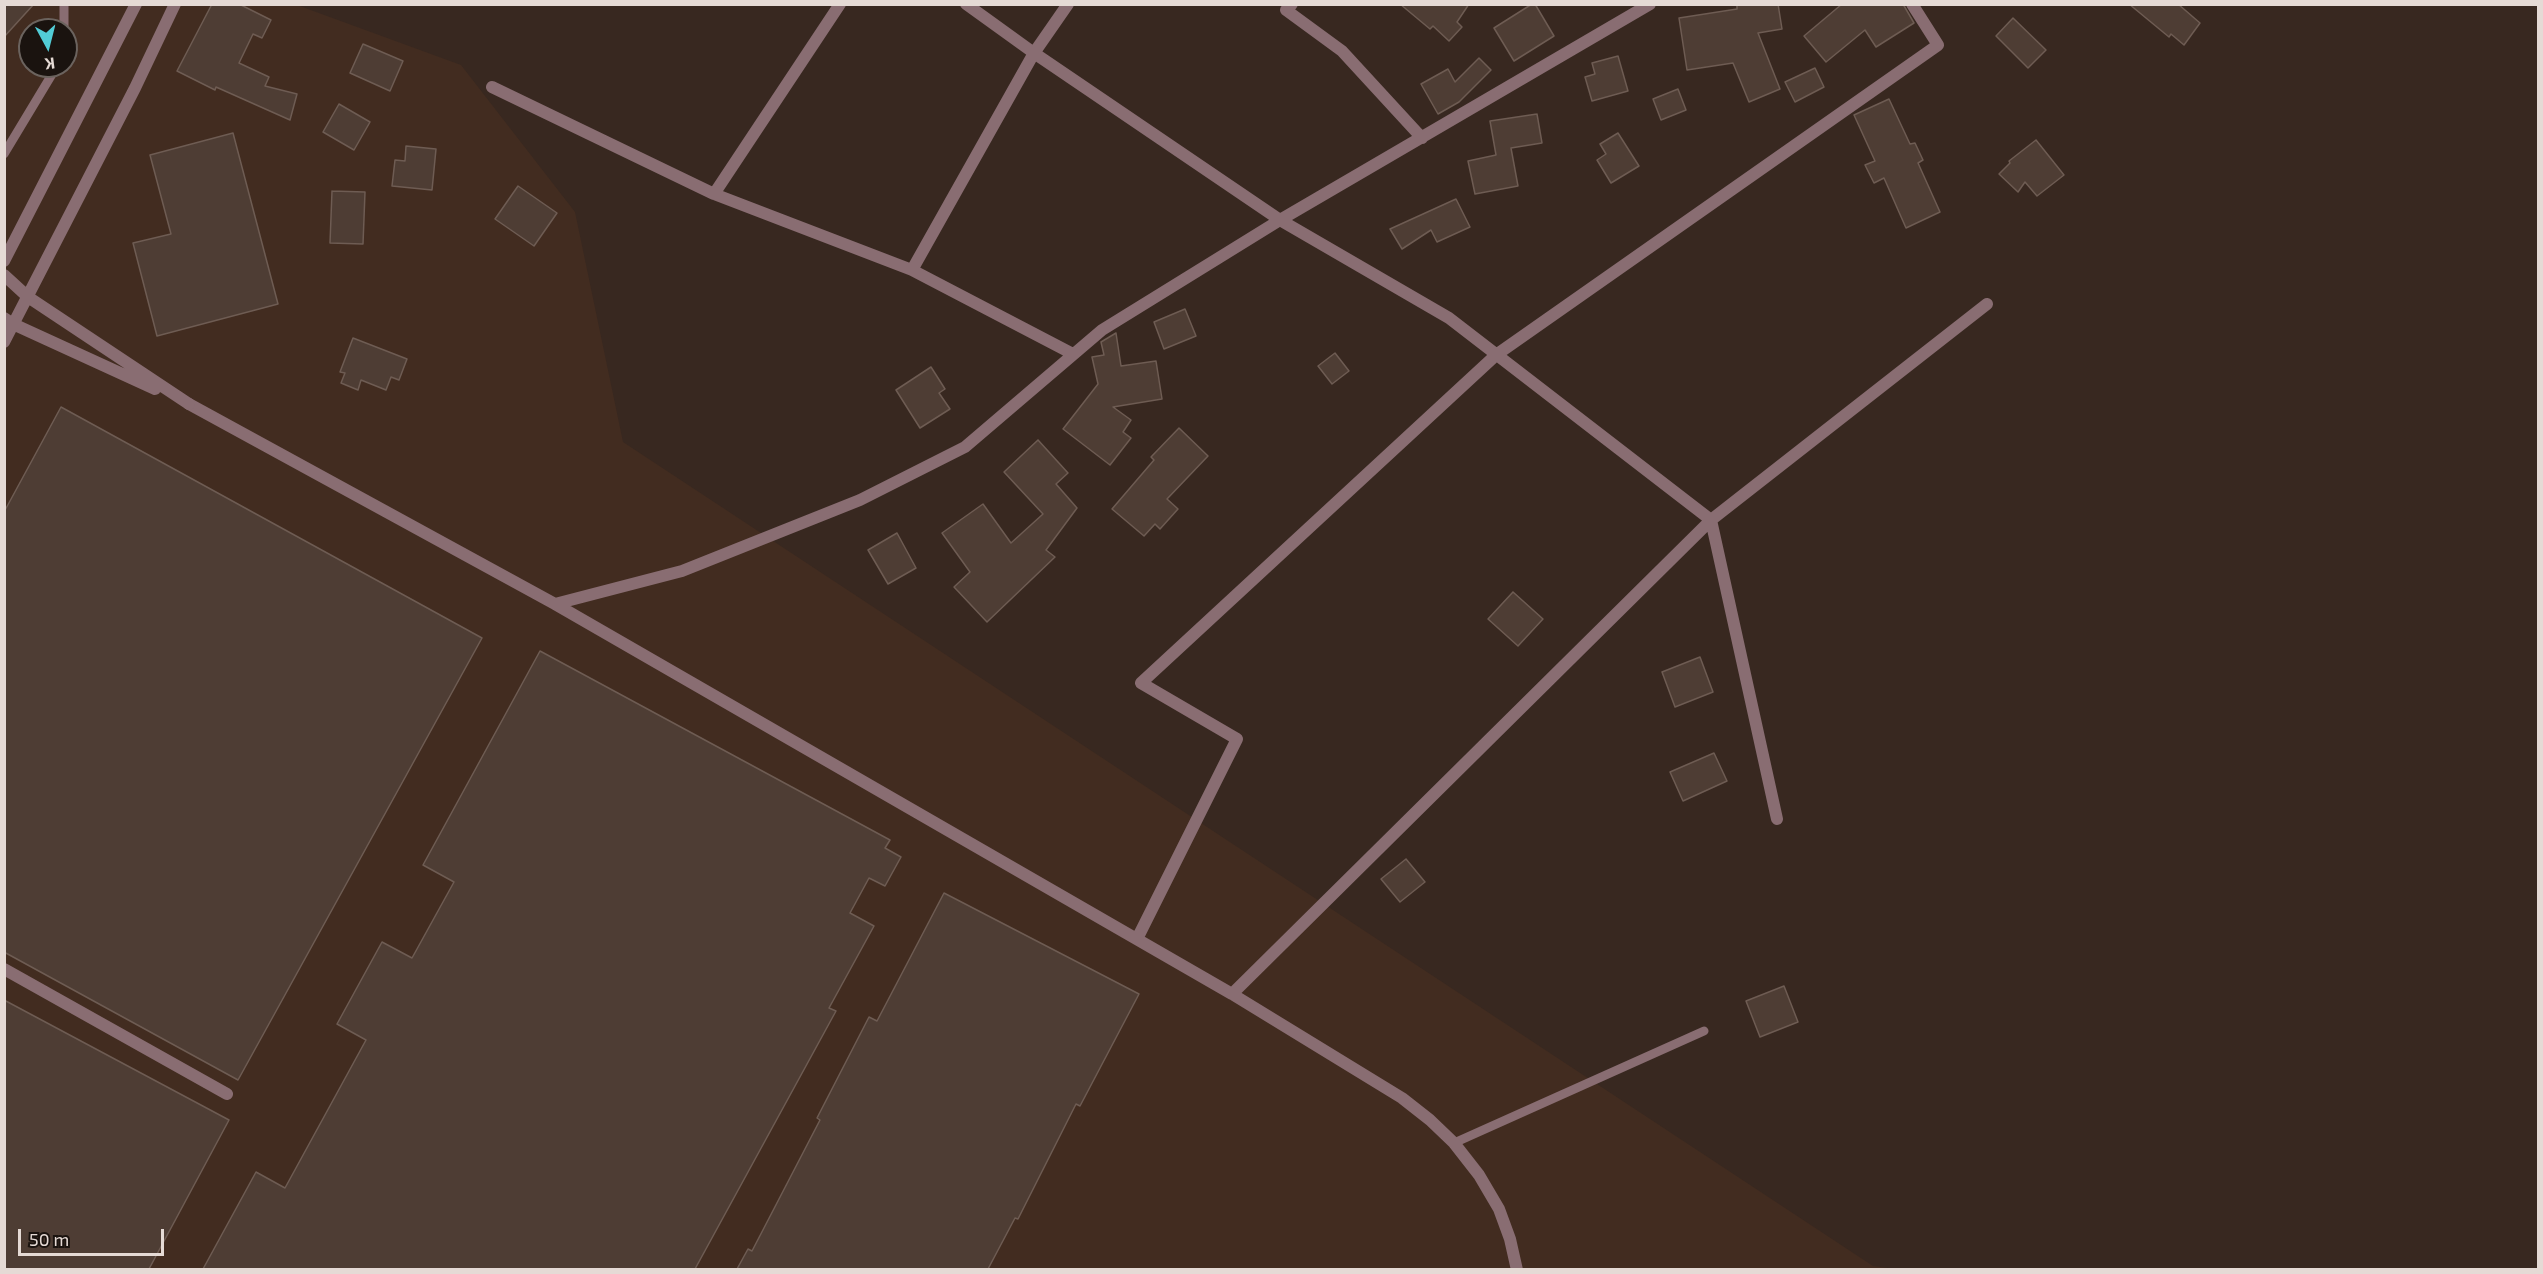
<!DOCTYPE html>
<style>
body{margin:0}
#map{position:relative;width:2543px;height:1274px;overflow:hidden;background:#382820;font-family:"Exo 2",sans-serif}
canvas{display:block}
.frame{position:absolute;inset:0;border:6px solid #e5dad5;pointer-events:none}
.north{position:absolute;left:18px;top:18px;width:60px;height:60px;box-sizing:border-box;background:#1a130f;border:2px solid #6b635e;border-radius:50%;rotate:173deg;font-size:16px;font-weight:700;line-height:24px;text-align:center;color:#e5dad5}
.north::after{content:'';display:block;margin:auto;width:21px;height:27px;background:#52ccd6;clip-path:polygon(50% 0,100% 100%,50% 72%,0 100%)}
.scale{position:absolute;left:18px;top:1229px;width:146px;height:27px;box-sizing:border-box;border:3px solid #e5dad5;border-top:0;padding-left:8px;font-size:18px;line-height:21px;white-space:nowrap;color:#e5dad5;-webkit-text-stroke:4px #1a130f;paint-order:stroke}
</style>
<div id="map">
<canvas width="2543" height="1274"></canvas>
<div class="frame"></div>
<div class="north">K</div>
<div class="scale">50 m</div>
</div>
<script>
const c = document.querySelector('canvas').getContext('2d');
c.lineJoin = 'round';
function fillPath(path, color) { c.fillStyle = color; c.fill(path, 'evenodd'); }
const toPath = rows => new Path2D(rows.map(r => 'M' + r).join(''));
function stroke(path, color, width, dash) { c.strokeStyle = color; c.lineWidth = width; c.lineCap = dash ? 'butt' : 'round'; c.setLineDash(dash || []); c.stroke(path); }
fillPath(toPath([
 [5,4,297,5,461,65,575,212,623,442,1873,1266,1895,1269,5,1270],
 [30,30,66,30,66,66,30,66]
]), '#422c20');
const building = toPath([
 [4,4,34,4,4,37,4,4],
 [212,4,239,4,271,20,262,38,253,34,239,63,269,77,265,86,297,94,290,120,216,87,215,90,177,71,212,4],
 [1400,4,1469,4,1457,22,1462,27,1449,41,1433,26,1430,29,1400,4],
 [1532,4,1535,4,1554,36,1514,61,1494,28,1532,4],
 [1737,4,1778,4,1782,29,1758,33,1780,89,1749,102,1733,63,1687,70,1679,18,1737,9,1737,4],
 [1842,4,1903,4,1914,23,1876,47,1865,30,1826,62,1804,36,1842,4],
 [2129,4,2178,4,2200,23,2184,45,2171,34,2169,37,2129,4],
 [2013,18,2046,50,2028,68,1996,36,2013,18],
 [363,44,403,61,390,91,350,73,363,44],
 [1618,56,1628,91,1592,101,1585,77,1595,74,1592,63,1618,56],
 [1479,58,1491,70,1459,102,1438,114,1421,84,1448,69,1455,82,1479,58],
 [1815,68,1824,87,1795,102,1785,82,1815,68],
 [1678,89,1686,110,1661,120,1653,99,1678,89],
 [1889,99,1910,144,1915,143,1923,160,1918,163,1940,212,1906,228,1884,178,1874,183,1865,165,1875,161,1854,115,1889,99],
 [339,104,370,122,354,150,323,132,339,104],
 [1537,114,1542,143,1511,148,1518,186,1475,194,1468,161,1496,155,1490,121,1537,114],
 [233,133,278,304,157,336,133,243,171,234,150,155,233,133],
 [1618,133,1639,166,1611,183,1597,160,1606,154,1600,144,1618,133],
 [2036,140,2064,175,2037,196,2025,182,2018,192,1999,174,2010,163,2009,161,2036,140],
 [406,146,436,149,432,190,392,186,395,160,405,161,406,146],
 [518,186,557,213,534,246,495,219,518,186],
 [332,191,365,192,363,244,330,243,332,191],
 [1456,199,1470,227,1437,242,1431,230,1402,249,1390,229,1456,199],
 [1185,309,1196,336,1164,349,1154,322,1185,309],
 [1116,333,1121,366,1156,361,1162,399,1113,407,1131,420,1123,432,1131,438,1110,465,1063,429,1098,384,1092,357,1104,355,1101,342,1116,333],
 [353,338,407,359,399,380,391,377,386,390,361,380,358,390,341,383,345,373,340,372,353,338],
 [1335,353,1349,371,1332,384,1318,366,1335,353],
 [931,367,945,389,939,393,950,409,920,428,896,390,931,367],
 [61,407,482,638,238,1080,4,952,4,512,61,407],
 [1179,428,1208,456,1167,499,1178,509,1160,529,1155,524,1144,536,1112,509,1154,460,1151,457,1179,428],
 [1038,440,1068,473,1056,484,1077,508,1046,550,1055,557,987,622,954,587,970,572,942,533,983,504,1011,543,1043,514,1004,472,1038,440],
 [897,533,916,568,888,584,868,550,897,533],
 [1513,592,1543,619,1518,646,1488,619,1513,592],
 [540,651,890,840,885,848,901,857,885,886,869,878,850,913,874,926,829,1008,836,1011,695,1269,203,1269,256,1172,285,1188,366,1040,337,1024,382,942,412,958,454,882,423,865,540,651],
 [1700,657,1713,692,1675,707,1662,672,1700,657],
 [1714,753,1727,781,1683,801,1670,772,1714,753],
 [1406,859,1425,882,1400,902,1381,879,1406,859],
 [944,893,1139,994,1080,1106,1076,1104,1018,1219,1015,1218,988,1269,737,1269,748,1249,752,1251,820,1120,817,1118,869,1017,877,1021,944,893],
 [1784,986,1798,1022,1760,1037,1746,1001,1784,986],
 [4,1000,229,1120,149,1269,4,1269,4,1000]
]);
fillPath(building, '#4e3d34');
stroke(building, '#6e5c53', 1.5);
stroke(toPath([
 [64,4,64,30],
 [4,154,57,66],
 [1454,1143,1704,1031]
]), '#896d72', 9);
stroke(toPath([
 [966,4,1034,53,1280,220,1449,318,1711,520,1777,819],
 [1292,4,1286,10,1342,51,1422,138],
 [492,87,714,194,912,270,1073,354],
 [714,194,840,4],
 [912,270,1034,53,1068,4],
 [189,404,555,604,1232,994,1402,1098,1430,1120,1454,1143,1479,1175,1499,1209,1510,1239,1517,1270],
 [555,604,682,571,860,500,965,447,1102,330,1280,220,1650,4],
 [1137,939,1237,739,1141,683,1496,355,1938,45,1912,4],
 [4,969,227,1094],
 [1232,994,1711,520,1987,304]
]), '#896d72', 12);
stroke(toPath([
 [4,261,136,4],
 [4,275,28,297,189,404],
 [4,318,13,324,155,389],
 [4,342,135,88,175,4]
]), '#896d72', 12);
</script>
